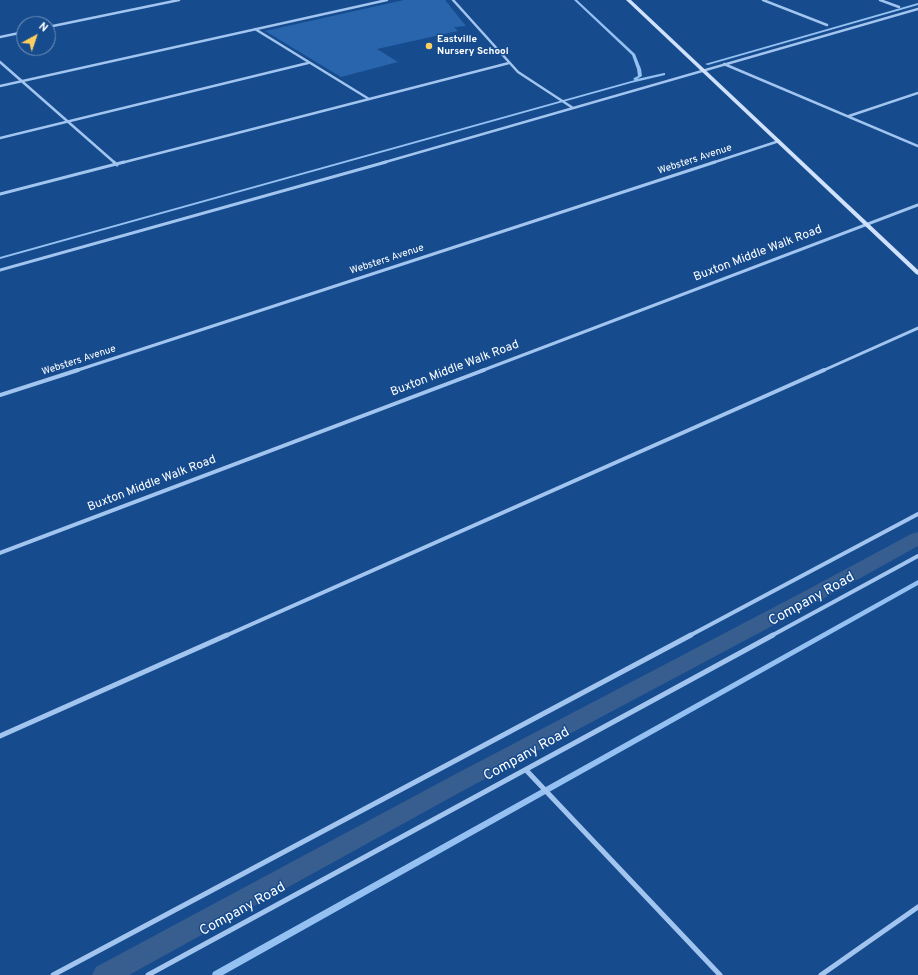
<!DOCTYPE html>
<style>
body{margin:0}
#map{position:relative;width:918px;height:975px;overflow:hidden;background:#164b8e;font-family:Overpass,sans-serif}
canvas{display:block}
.north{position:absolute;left:16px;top:16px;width:40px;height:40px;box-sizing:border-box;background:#164b8e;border:1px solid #7393bb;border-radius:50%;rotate:40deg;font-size:11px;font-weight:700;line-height:16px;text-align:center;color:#fff}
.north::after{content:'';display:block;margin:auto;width:14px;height:18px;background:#ffd060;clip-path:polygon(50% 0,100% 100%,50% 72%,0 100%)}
</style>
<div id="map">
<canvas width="918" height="975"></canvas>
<div class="north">N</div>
</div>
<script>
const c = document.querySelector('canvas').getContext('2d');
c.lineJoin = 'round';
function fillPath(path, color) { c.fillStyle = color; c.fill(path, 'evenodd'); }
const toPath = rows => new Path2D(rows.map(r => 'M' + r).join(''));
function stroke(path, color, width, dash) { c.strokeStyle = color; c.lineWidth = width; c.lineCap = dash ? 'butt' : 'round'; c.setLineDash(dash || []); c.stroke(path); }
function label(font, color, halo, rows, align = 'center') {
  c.font = font + ' Overpass,sans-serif'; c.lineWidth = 3; c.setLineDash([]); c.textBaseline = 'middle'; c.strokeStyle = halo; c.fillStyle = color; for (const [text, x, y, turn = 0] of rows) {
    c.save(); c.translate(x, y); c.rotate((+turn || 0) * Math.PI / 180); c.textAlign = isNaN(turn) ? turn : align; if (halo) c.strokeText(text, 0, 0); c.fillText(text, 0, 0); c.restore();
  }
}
fillPath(toPath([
 [404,0,445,0,466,26,454,27,458,31,377,49,398,62,341,77,265,31]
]), '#2865ad');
fillPath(toPath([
 [574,0,577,0,635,54,641,69,642,76,637,79,664,73,665,73,665,75,631,83,0,259,0,257,635,80,633,79,634,78,638,76,637,69,632,55,574,0],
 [918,3,918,5,708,65,705,64,918,3],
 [918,580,918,585,223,975,212,975,213,972,918,580]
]), '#94c0f2');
fillPath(toPath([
 [918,532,918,546,819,601,466,789,129,975,92,975,96,967,450,777,805,591,911,534,918,532]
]), '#385e8f');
stroke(toPath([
 [453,0,518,72,573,108],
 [763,0,827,25],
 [880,0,899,7],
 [48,27,179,0],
 [255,29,369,99],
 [0,37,24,32],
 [0,62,115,163],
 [724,64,918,146],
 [0,86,387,0],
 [849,116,918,93],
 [0,138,308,63],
 [121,163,509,63],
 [382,163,918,9],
 [712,163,779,141]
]), '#a2c5f0', 2.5);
stroke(toPath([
 [114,162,117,165],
 [0,194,124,162],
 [0,270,386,162],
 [75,371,715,162],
 [481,371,918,205],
 [822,371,918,328]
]), '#a2c5f0', 3);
stroke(toPath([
 [0,395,78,370],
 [0,553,484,370],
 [225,636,824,370],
 [689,636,918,514],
 [771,636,918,556]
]), '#a2c5f0', 4);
stroke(toPath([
 [0,736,227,635],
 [526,770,720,975],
 [53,975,691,635],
 [148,975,773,635],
 [821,975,918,907]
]), '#a2c5f0', 5);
fillPath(toPath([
 [626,0,631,0,918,270,918,275,916,274,626,0]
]), '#d0e2fb');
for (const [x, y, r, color] of [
 [429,46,4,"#ffd060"]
]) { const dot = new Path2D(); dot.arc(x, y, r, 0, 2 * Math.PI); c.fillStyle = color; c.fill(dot); stroke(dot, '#164b8e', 1.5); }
label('bold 10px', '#fff', '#164b8e', [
 ["Eastville",437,40],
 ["Nursery School",437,52]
], 'left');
label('10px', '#fff', '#164b8e', [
 ["Websters Avenue",695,160,-18],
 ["Websters Avenue",387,260,-18],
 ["Websters Avenue",79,361,-18]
]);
label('12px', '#fff', '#164b8e', [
 ["Buxton Middle Walk Road",758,254,-21],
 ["Buxton Middle Walk Road",455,369,-21],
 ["Buxton Middle Walk Road",152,484,-21]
]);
label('14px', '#fff', '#164b8e', [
 ["Company Road",812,600,-29],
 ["Company Road",527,755,-29],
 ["Company Road",243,910,-29]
]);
</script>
